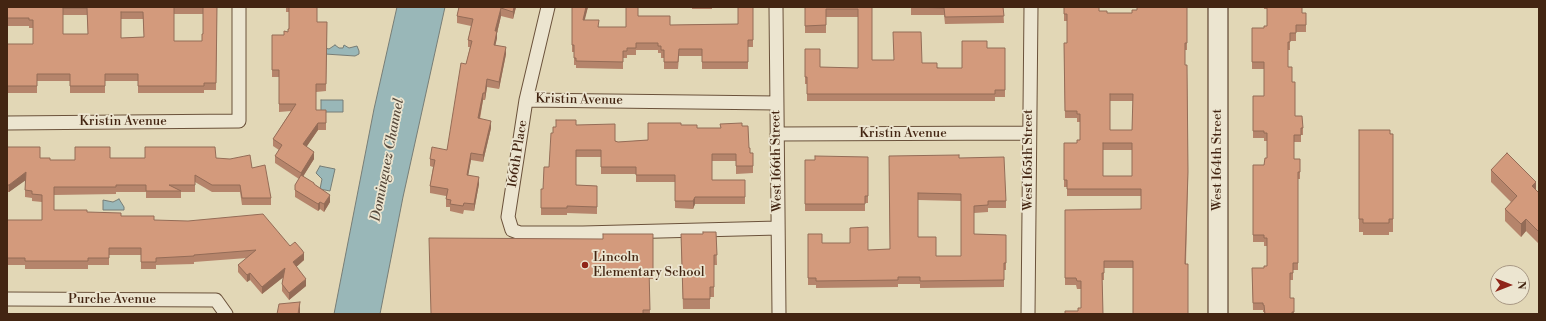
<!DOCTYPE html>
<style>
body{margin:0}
#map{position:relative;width:1546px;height:321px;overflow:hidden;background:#e2d7b6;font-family:"Libre Bodoni",serif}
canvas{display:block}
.frame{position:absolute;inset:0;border:8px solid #432512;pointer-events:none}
.north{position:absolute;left:1490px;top:265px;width:40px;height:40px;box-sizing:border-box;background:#ece5d0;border:1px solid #a89884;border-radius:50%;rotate:90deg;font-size:11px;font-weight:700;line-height:16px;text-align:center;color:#432512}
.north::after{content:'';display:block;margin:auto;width:14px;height:18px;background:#8f2418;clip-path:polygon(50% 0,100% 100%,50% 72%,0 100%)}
</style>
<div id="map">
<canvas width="1546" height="321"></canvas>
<div class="frame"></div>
<div class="north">N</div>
</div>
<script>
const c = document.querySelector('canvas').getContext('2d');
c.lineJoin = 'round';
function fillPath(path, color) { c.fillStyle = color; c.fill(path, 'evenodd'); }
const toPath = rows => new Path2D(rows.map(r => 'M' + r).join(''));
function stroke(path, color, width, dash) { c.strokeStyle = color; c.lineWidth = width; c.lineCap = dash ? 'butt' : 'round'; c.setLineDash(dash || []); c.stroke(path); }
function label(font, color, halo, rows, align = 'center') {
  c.font = font + ' "Libre Bodoni",serif'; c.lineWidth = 3.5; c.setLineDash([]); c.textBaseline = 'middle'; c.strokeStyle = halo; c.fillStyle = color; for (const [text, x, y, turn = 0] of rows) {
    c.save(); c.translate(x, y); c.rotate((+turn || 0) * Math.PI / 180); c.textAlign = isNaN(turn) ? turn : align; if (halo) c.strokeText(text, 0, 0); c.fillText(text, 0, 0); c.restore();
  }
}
const water = toPath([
 [397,7,445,7,403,197,380,314,334,314,374,109,397,7],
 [335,45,339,48,343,48,344,45,349,48,357,46,359,51,359,54,355,56,325,54,325,48,329,49,335,45],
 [321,100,343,100,343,112,321,112,321,100],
 [320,166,335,169,330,191,320,189,322,179,316,173,320,166],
 [119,199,124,207,124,210,103,210,103,200,113,202,119,199]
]);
fillPath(water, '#99b7b8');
stroke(water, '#777d76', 1);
const street = toPath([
 [548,7,526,100,508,217,512,230,520,233,583,233,778,228],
 [776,7,779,314],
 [526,100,776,103],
 [7,123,239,121,239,7],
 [777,134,1029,133],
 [7,299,216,300,226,314],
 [1028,314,1031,7]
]);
const secondary = toPath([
 [1218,7,1218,314]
]);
stroke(street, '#6b523b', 15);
stroke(secondary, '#432512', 21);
stroke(street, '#ece5d0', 13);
stroke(secondary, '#ece5d0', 19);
fillPath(toPath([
 [7,7,217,7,216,90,204,90,204,93,138,93,138,81,105,81,105,93,70,93,70,81,37,81,37,93,7,93,7,44,33,44,33,28,29,28,29,26,7,26],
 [174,14,203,14,203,34,202,41,174,41],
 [63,15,87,15,88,34,63,34],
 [121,19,143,19,144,37,121,38],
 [286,7,317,7,317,22,327,22,326,91,316,92,316,110,326,110,326,130,318,130,306,147,314,159,303,176,314,185,330,202,324,212,320,209,318,211,295,197,295,185,299,179,275,163,275,156,279,150,273,146,273,139,291,111,279,112,279,77,272,77,272,35,284,35,288,32,289,29,289,12,286,12],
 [459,7,516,7,513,19,501,16,497,33,497,38,495,45,506,54,499,89,487,87,485,100,483,100,480,119,491,128,483,162,471,160,468,175,479,184,474,211,464,210,463,214,450,211,450,207,446,207,446,196,430,193,430,186,433,167,430,166,430,159,447,150,470,47,468,47,468,40,471,26,457,23,457,16],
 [572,7,588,7,584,20,599,27,626,27,638,16,670,25,738,24,753,7,753,47,748,47,748,69,702,69,702,56,679,56,678,69,664,69,664,58,661,58,661,53,658,53,658,50,636,50,636,55,627,55,627,58,623,58,623,69,576,68,576,65,574,65,574,52,572,52],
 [692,7,712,7,712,9,692,9],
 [805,7,872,7,872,60,922,63,940,68,962,68,987,48,1005,48,1005,97,995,97,995,101,807,101,807,84,805,84,805,49,820,67,858,68,858,17,826,17,826,33,805,33],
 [911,7,1003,7,1004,23,945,24,944,15,911,15],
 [1064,7,1099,7,1099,11,1107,11,1107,13,1132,13,1132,10,1137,10,1137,7,1187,7,1187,50,1185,50,1185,65,1187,65,1188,179,1186,264,1188,264,1188,314,1133,314,1133,268,1104,268,1104,280,1102,280,1103,314,1065,314,1065,311,1078,311,1078,308,1081,308,1081,289,1077,289,1076,285,1065,285,1065,210,1141,209,1141,196,1067,196,1067,187,1064,187,1064,143,1077,143,1077,140,1080,140,1080,122,1077,122,1077,118,1065,118,1064,43,1067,43,1067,21,1064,21],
 [1110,101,1133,101,1132,130,1110,130],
 [1103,150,1132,150,1132,176,1103,176],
 [1264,7,1302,7,1302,13,1306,13,1306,32,1296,32,1296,41,1290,41,1290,50,1288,50,1288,67,1292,82,1295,116,1303,128,1303,135,1301,135,1301,142,1294,142,1294,159,1300,159,1300,179,1298,179,1298,270,1293,270,1293,280,1290,280,1290,298,1294,298,1294,314,1264,314,1264,312,1263,312,1263,310,1253,310,1252,268,1264,268,1267,266,1267,246,1264,246,1264,242,1253,242,1253,165,1264,165,1267,158,1267,141,1264,141,1264,138,1253,138,1253,96,1264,96,1264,69,1252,69,1252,28,1264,28,1267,26,1267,9,1264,9],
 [576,125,618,142,648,140,681,125,697,128,721,128,742,126,750,153,753,153,753,173,736,174,736,161,712,161,712,180,745,180,745,204,695,204,693,209,675,208,675,182,636,182,636,174,601,174,601,157,576,157,576,185,597,186,597,214,567,213,567,215,541,215,541,189,543,189,549,167,553,133],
 [1359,130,1393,134,1393,232,1389,232,1389,235,1363,235,1363,232,1359,232],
 [7,147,40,158,50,160,75,160,110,158,216,158,252,168,271,198,271,205,242,205,240,192,212,192,195,182,195,192,181,192,181,198,146,198,146,192,116,192,116,194,54,195,54,210,87,212,121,216,154,220,290,246,304,260,296,267,306,286,289,300,282,291,282,284,283,277,262,294,250,280,247,282,238,272,238,265,247,258,194,262,194,264,156,265,156,269,141,269,141,255,109,255,109,265,88,265,88,269,25,269,25,265,7,265,7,220,42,220,42,202,32,201,32,198,25,197,25,180,9,192,7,192],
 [889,156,959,158,1006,201,1006,208,988,208,988,212,974,213,974,234,1006,235,1006,270,1004,270,1004,287,920,288,920,284,898,284,898,287,816,288,816,285,808,285,808,234,822,243,868,250,890,249],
 [918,200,961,201,961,256,936,256,918,237],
 [868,157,868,203,865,203,865,211,805,211,805,160,815,160],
 [1491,170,1536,190,1539,193,1539,244,1526,231,1521,237,1505,221,1505,209,1511,202,1491,182],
 [716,232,717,265,714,265,714,297,710,297,710,309,683,309,681,234,703,234],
 [653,234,653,279,649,279,650,314,431,314,603,239]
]), '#b5846b');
fillPath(toPath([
 [514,7,516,7,513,19,513,12],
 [586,7,588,7,583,27,583,20],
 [501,8,501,16,497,33,497,38,494,52,494,45,495,31],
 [506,47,506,54,499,89,499,82],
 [487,79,487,87,485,100,485,93],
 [483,93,483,100,478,126,478,118],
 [491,121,491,128,483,162,483,155],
 [318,123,318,130,303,152,303,144],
 [314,152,314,159,301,180,301,173],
 [471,153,471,160,467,182,467,175],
 [26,172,26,180,9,192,9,185],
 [479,177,479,184,474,211,474,204],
 [1536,182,1536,194,1532,186],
 [330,195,330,202,324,212,324,204],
 [695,197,695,204,693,209,693,201],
 [320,202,320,209,318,211,318,204],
 [1526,219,1526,231,1521,237,1521,224],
 [304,253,304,260,293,270,293,262],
 [285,268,285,276,262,294,262,287],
 [250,273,250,280,247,282,247,275],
 [306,279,306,286,289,300,289,293],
 [300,302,300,314,298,314]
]), '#946c57');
const building = toPath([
 [7,7,174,7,174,41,202,41,202,34,203,34,203,7,217,7,216,83,204,83,204,86,138,86,138,74,105,74,105,86,70,86,70,74,37,74,37,86,7,86,7,44,33,44,33,20,29,20,29,18,7,18,7,7],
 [63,8,87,8,88,34,63,34,63,8],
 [121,12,143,12,144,37,121,38,121,12],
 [289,7,317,7,317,22,327,22,326,84,316,84,316,110,326,110,326,123,318,123,303,144,314,152,301,173,275,156,282,145,273,139,296,104,279,104,279,70,272,70,272,35,284,35,284,31,288,32,288,29,289,29,289,7],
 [459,7,514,7,513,12,501,8,495,31,497,31,494,45,506,47,499,82,487,79,485,93,483,93,478,118,491,121,483,155,471,153,467,175,479,177,474,204,464,203,463,206,450,204,451,200,446,199,448,189,430,186,435,160,430,159,432,147,447,150,461,63,466,64,472,41,468,40,473,19,457,16,459,7],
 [572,7,586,7,583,20,599,20,598,27,626,27,626,7,638,7,638,16,670,16,670,25,738,24,738,7,753,7,753,40,748,40,748,62,702,62,702,49,679,49,678,62,664,62,664,50,661,50,661,46,658,46,658,43,636,43,636,48,627,48,627,51,623,51,623,62,576,61,576,58,574,58,574,45,572,45,572,7],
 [805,7,872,7,872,60,894,60,893,32,921,32,922,63,937,63,937,68,962,68,962,41,987,41,987,48,1005,48,1005,90,995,90,995,94,807,94,807,77,805,77,805,49,820,49,820,67,858,68,858,9,826,9,826,25,805,26,805,7],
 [911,7,1003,7,1004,16,945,17,944,8,911,7],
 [1064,7,1099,7,1099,11,1107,11,1107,13,1132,13,1132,10,1137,10,1137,7,1187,7,1187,43,1185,43,1185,65,1187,65,1188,172,1185,264,1188,264,1188,314,1133,314,1133,261,1104,261,1104,273,1102,273,1103,314,1065,314,1065,311,1078,311,1078,308,1081,308,1081,281,1077,281,1076,278,1065,278,1065,210,1141,209,1141,189,1067,189,1067,180,1064,180,1064,143,1077,143,1077,140,1080,140,1080,114,1077,114,1077,111,1065,111,1064,43,1067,43,1067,14,1064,14,1064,7],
 [1110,94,1133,94,1132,130,1110,130,1110,94],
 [1103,143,1132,143,1132,176,1103,176,1103,143],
 [1267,7,1302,7,1302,13,1306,13,1306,25,1296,25,1296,33,1290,33,1290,42,1288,42,1288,67,1292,67,1292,82,1295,82,1295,116,1302,116,1303,128,1301,128,1301,135,1294,135,1294,159,1300,159,1300,172,1298,172,1298,263,1293,263,1293,273,1290,273,1290,298,1294,298,1294,312,1292,312,1292,314,1265,314,1264,305,1263,305,1263,303,1253,303,1252,268,1264,268,1264,266,1267,266,1267,238,1264,238,1264,235,1253,235,1253,165,1264,165,1265,158,1267,158,1267,133,1264,133,1264,131,1253,131,1253,96,1264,96,1264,62,1252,62,1252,28,1264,28,1264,26,1267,26,1267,7],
 [556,120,576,120,576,125,615,124,615,141,618,142,648,140,648,123,681,123,681,125,697,125,697,128,721,128,720,124,742,123,742,126,748,126,749,148,750,148,750,153,753,153,753,166,736,166,736,154,712,154,712,180,745,180,745,197,695,197,693,201,675,201,675,175,636,175,636,167,601,167,601,150,576,150,576,185,597,186,597,207,567,206,567,208,541,208,541,189,543,189,544,167,549,167,551,133,553,133,553,127,556,127,556,120],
 [1359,130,1390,130,1390,134,1393,134,1393,219,1389,219,1389,223,1363,223,1363,219,1359,219,1359,130],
 [7,147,40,147,40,158,50,158,50,160,75,160,75,147,110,147,110,158,145,158,145,147,215,147,216,158,230,159,250,155,252,168,265,165,271,198,242,198,240,185,212,185,195,175,195,185,169,185,181,191,146,191,146,185,116,185,116,187,54,187,54,210,87,210,87,212,121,213,121,216,154,216,154,220,188,221,263,214,290,246,295,242,302,250,304,253,293,262,306,279,289,293,282,284,285,268,262,287,250,273,247,275,238,265,256,250,194,255,194,256,156,258,156,262,141,262,141,248,109,248,109,258,88,258,88,261,25,261,25,258,7,258,7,220,42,220,42,195,32,194,32,191,25,190,26,172,9,185,7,185,7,147],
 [1507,153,1536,182,1532,186,1539,193,1539,232,1526,219,1521,224,1505,209,1517,196,1491,170,1507,153],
 [959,155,959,158,1004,157,1006,201,988,201,988,205,974,206,974,234,1006,235,1006,263,1004,263,1004,280,920,281,920,277,898,277,898,280,816,281,816,278,808,278,808,234,822,234,822,243,850,243,850,228,868,227,868,250,890,249,889,156,959,155],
 [918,193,961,194,961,256,936,256,936,237,918,237,918,193],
 [815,156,868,157,868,196,865,196,865,204,805,204,805,160,815,160,815,156],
 [301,175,314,183,314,184,330,195,324,204,320,202,318,204,295,190,295,185,301,175],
 [703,232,716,232,717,255,714,255,714,287,710,287,710,299,683,299,681,234,703,234,703,232],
 [603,234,653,234,653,269,649,269,650,310,643,310,643,314,431,314,429,238,603,239,603,234],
 [300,302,298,314,277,314,279,304,300,302]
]);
fillPath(building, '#d39a7c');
stroke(building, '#946c57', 1);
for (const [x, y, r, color] of [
 [585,265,4,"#8f2418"]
]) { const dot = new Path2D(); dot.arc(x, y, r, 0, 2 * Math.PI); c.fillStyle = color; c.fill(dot); stroke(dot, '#ece5d0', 1.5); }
label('13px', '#432512', '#ece5d0', [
 ["Kristin Avenue",579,100,1],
 ["Kristin Avenue",123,122],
 ["Kristin Avenue",903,134],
 ["166th Place",518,154,-81],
 ["West 165th Street",1029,160,-90],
 ["West 164th Street",1218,160,-90],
 ["West 166th Street",777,161,-91],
 ["Purche Avenue",112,300]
]);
label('13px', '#432512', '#ece5d0', [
 ["Lincoln",593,258],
 ["Elementary School",593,273]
], 'left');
label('italic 14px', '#584a3c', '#ece5d0', [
 ["Dominguez Channel",388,160,-79]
]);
</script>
